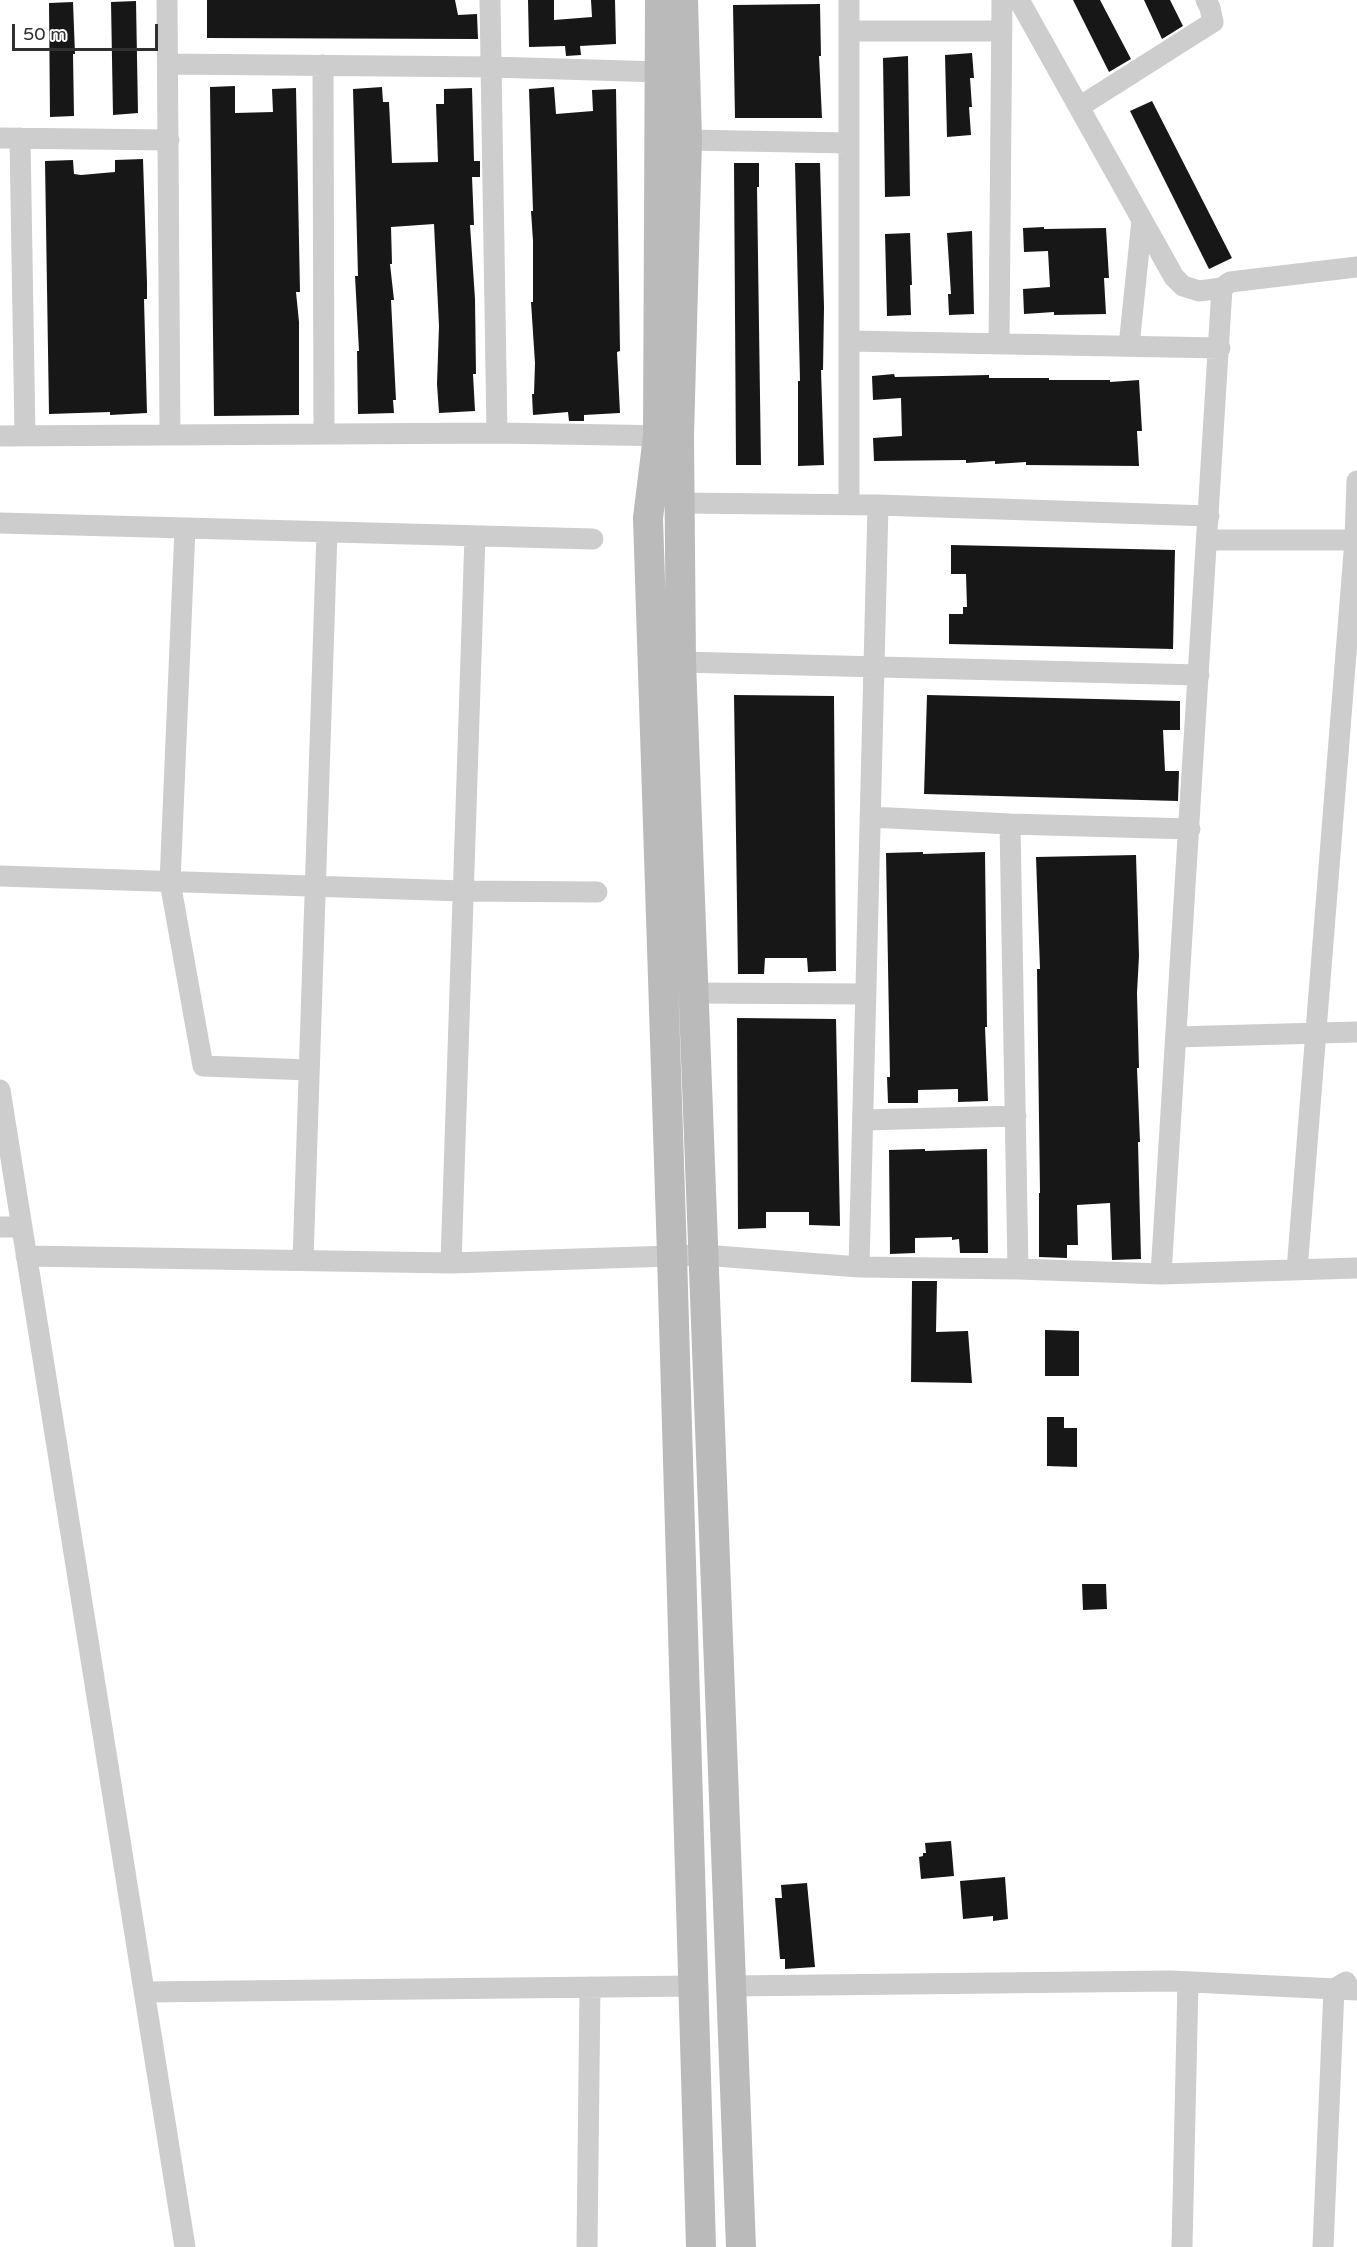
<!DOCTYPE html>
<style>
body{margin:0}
#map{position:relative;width:1357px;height:2247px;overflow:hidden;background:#fff;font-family:"Varela Round",sans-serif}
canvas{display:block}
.scale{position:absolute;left:12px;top:24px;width:146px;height:27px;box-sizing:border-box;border:3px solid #303030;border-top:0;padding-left:8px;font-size:18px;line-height:21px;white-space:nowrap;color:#303030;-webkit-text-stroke:4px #fff;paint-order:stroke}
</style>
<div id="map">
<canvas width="1357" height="2247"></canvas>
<div class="scale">50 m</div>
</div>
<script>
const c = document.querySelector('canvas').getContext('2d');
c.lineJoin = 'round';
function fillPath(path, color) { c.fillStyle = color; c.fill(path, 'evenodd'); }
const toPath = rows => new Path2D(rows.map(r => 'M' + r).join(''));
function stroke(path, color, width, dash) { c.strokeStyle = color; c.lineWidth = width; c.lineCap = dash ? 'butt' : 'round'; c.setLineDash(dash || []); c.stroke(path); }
fillPath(toPath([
 [207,0,455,0,458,15,477,14,478,39,207,38],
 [528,0,554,0,554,20,592,17,591,0,615,0,616,44,580,46,581,55,566,56,565,46,529,47],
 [1073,0,1100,0,1131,59,1109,72],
 [1144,0,1170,0,1183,26,1162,39],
 [136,1,138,113,113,115,111,2],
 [73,2,75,54,73,54,74,116,50,117,49,3],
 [820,4,821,56,819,56,822,118,735,118,733,5],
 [972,53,974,78,970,78,972,107,969,107,971,135,947,137,945,55],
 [908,56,910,196,885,197,883,58],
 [235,86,235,113,273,112,272,89,296,88,300,292,296,292,299,322,299,415,214,416,210,87],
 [382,87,383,102,389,102,392,163,438,162,436,104,444,104,444,89,472,88,474,161,480,161,480,177,472,177,474,225,470,225,475,299,476,374,473,374,475,411,439,413,437,384,439,326,434,224,391,227,392,264,390,264,394,300,391,300,396,400,393,400,394,413,358,414,357,351,359,351,355,276,358,276,353,89],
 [554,87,556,114,593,111,592,90,616,89,620,351,617,352,620,413,584,415,584,421,569,421,568,412,533,415,532,394,534,394,535,363,531,302,533,302,533,241,531,211,533,211,529,89],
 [1152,101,1232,258,1209,269,1130,111],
 [143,159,147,283,147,299,144,299,147,413,110,415,110,412,49,414,45,161,73,160,74,174,81,175,115,172,115,160],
 [734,163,759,163,759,187,757,187,761,465,736,465],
 [795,163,820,163,824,307,823,370,821,370,824,465,798,466,798,381,800,381],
 [1044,227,1044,229,1106,228,1109,278,1104,278,1106,314,1054,315,1054,312,1024,314,1023,289,1050,287,1048,251,1024,252,1023,228],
 [972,231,974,314,949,315,948,294,951,294,947,233],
 [910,233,912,285,910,285,911,315,887,316,885,234],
 [894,374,895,377,989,375,989,378,1049,378,1049,380,1110,380,1110,382,1139,380,1142,431,1137,431,1139,466,1026,465,1026,462,995,464,995,461,966,463,966,460,874,461,873,438,902,436,901,398,873,400,872,376],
 [951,545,1175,550,1173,649,949,644,949,614,963,614,963,607,967,607,966,574,951,574],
 [734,695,834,696,836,971,808,972,807,958,765,958,764,974,738,974],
 [927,695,1180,701,1180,730,1163,730,1165,771,1179,771,1178,801,924,794],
 [923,852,923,854,985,852,987,1027,985,1027,988,1101,958,1102,958,1089,918,1090,918,1103,888,1103,887,1077,890,1077,886,853],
 [1136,855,1139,956,1137,993,1139,1068,1137,1068,1140,1142,1138,1142,1141,1259,1112,1260,1110,1203,1077,1205,1078,1245,1067,1245,1067,1258,1039,1257,1039,1193,1040,1193,1037,969,1040,969,1036,857],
 [737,1018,836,1019,840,1226,809,1225,809,1212,766,1212,766,1228,738,1229],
 [925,1149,925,1151,987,1149,988,1253,960,1253,959,1239,952,1240,952,1237,915,1238,915,1253,890,1254,889,1150],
 [912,1281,937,1281,936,1332,968,1331,972,1383,911,1382],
 [1045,1330,1079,1331,1079,1376,1045,1376],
 [1047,1417,1064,1417,1064,1428,1077,1428,1077,1467,1047,1466],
 [1082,1584,1106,1584,1107,1609,1083,1610],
 [951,1841,954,1876,921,1879,919,1857,923,1856,923,1853,926,1853,925,1843],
 [1005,1877,1008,1919,993,1921,993,1916,963,1919,960,1881],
 [807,1883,815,1967,785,1969,785,1959,780,1959,775,1898,782,1898,781,1885]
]), '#171717');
stroke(toPath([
 [167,0,170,435],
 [490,0,497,433],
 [1019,0,1174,277,1183,286,1199,291,1222,288],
 [850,31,1002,31],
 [169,64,492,67,661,72],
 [323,65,324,434],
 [1079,107,1213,22,1210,8,1206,0],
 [0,138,169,140],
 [20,138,25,435],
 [687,140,849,143],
 [849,341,1220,348],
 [999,342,1002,0],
 [1129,346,1142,220],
 [0,436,497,433,672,436],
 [679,503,878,505,1209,516],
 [849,504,849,0],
 [0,523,593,539],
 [185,528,170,882,203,1066,309,1070],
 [1208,540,1357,540],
 [681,662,1199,675],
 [870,817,1010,824],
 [0,876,463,891,597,892],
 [693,993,866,994],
 [1176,1037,1357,1032],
 [0,1090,185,2247],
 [863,1120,1016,1116],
 [0,1227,22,1227],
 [26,1256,451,1263,703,1255,859,1267,1018,1269,1161,1274,1357,1268],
 [303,1260,327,532],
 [451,1263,475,536],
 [859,1267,878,505],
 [1018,1269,1010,824,1190,829],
 [1297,1270,1355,540,1357,481],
 [1161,1274,1222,288,1230,282,1357,267],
 [732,1986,1171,1981,1357,1990],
 [144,1992,695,1986],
 [587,2247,590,1987],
 [1182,2247,1188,1982],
 [1323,2247,1334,1989,1346,1982]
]), '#cdcdcd', 21);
stroke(toPath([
 [660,0,658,436,648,518,672,1255,701,2247],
 [683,0,687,140,679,436,681,662,741,2247]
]), '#bababa', 30);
</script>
